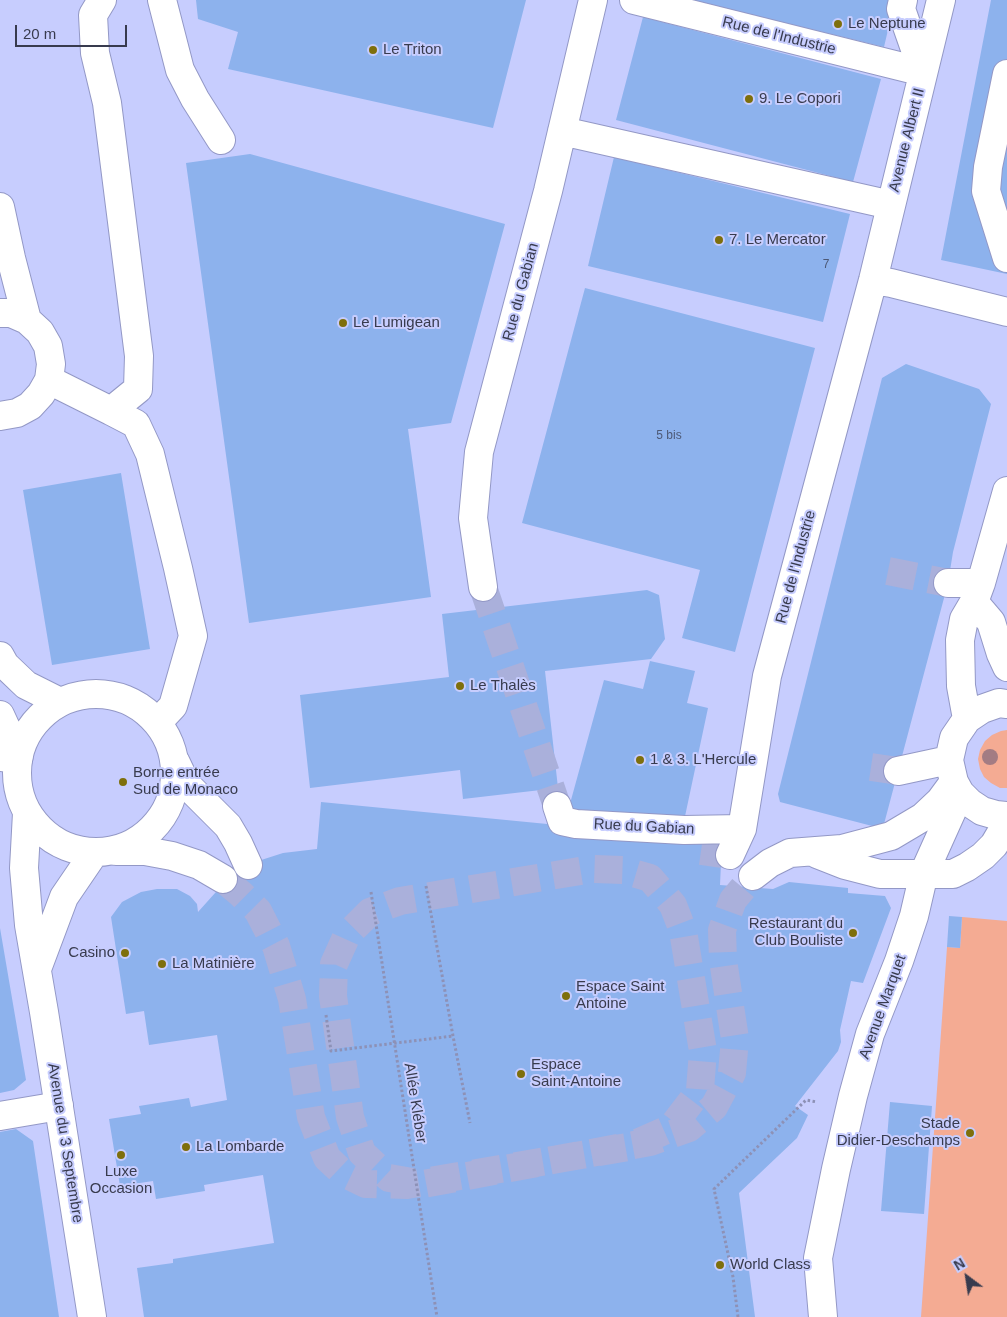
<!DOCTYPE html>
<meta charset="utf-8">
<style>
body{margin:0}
#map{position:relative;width:1007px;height:1317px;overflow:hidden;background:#c7cdfe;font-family:Arial,sans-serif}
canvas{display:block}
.north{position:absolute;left:942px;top:1252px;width:50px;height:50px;-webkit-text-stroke:4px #c7cdfe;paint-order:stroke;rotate:329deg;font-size:14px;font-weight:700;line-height:20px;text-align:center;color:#383b4e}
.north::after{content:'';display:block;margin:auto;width:18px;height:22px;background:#383b4e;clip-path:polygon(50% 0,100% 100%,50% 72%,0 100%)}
.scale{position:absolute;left:15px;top:25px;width:112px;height:22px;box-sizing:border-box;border:2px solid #383b4e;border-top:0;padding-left:6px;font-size:15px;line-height:18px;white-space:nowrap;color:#383b4e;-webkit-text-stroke:4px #c7cdfe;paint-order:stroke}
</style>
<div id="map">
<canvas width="1007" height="1317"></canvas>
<div class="north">N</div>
<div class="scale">20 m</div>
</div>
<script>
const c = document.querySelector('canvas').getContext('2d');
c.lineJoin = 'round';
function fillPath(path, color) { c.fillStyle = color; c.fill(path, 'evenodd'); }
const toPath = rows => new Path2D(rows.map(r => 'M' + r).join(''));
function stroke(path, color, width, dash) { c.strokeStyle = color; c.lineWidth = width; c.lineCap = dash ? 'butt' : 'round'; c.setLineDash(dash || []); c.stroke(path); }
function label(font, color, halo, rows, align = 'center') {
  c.font = font + ' Arial,sans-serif'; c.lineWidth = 4; c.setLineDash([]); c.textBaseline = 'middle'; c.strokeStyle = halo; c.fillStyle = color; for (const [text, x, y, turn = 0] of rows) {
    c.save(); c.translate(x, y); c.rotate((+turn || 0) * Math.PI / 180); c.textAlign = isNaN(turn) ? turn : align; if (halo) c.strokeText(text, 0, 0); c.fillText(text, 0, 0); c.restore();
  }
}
fillPath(toPath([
 [1007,730,1007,788,1000,788,991,783,984,777,980,769,978,759,980,750,985,741,992,735,1001,731],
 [962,917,1007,921,1007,1317,921,1317,947,947,960,948]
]), '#f4ab93');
fillPath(toPath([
 [196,0,526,0,493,128,228,69,238,32,198,19],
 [691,0,895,0,884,47],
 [991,0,1007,0,1007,274,941,260],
 [643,17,881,79,853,182,616,120],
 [250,154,505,224,451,423,408,429,431,597,249,623,186,163],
 [614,157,850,214,823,322,588,266],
 [585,288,815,348,735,652,682,638,700,570,522,523],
 [906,364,979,389,991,404,953,552,948,583,884,824,876,827,780,802,778,794,882,378],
 [121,473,150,649,52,665,23,490],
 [647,590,659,595,665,639,651,659,545,671,558,788,463,799,460,770,310,788,300,695,449,677,442,614],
 [650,661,695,671,687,703,708,708,684,821,568,811,604,680,643,689],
 [321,802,722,841,720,885,773,889,789,882,848,888,848,893,885,896,891,908,863,983,851,981,840,1030,841,1042,838,1051,795,1106,808,1115,797,1138,739,1193,755,1317,144,1317,137,1268,173,1263,173,1259,274,1243,263,1175,204,1185,205,1191,156,1199,153,1181,120,1186,109,1119,141,1114,139,1106,189,1098,191,1107,227,1100,217,1035,149,1045,144,1011,126,1014,111,917,122,902,141,892,157,889,177,889,190,896,197,904,198,912,224,883,255,862,283,853,317,849],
 [949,916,962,917,960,948,947,947],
 [0,928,26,1080,14,1090,0,1093],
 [890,1102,932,1106,924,1214,881,1211],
 [16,1129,33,1141,59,1317,0,1317,0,1132]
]), '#8db2ed');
stroke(toPath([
 [888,571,948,583],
 [483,587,557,806],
 [871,767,898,771],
 [701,851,722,854],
 [223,879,241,894,258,911,276,946,292,999,311,1117,327,1158,343,1173,366,1184,407,1185,628,1147,671,1128,700,1090,703,1051,683,931,673,905,650,878,623,870,592,869,400,901,370,912,347,935,334,964,333,996,350,1117,362,1153,389,1178,424,1184,650,1142,689,1128,714,1107,732,1073,735,1039,723,960,722,930,733,900,753,876]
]), '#aab0db', 28, [28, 14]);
const minor = toPath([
 [162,0,180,70,195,99,221,140],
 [634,0,923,72],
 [903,0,901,9,923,72],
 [1007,74,988,167,986,191,1007,258],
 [562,131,891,205],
 [873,280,891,283,1007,312],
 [49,380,111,411,138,389,139,356,107,103,95,53,93,15,102,0],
 [111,411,136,424,150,454,178,568,193,636,173,706,158,722],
 [948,583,981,583],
 [483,587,473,518,479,452,548,191,593,0],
 [974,602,991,622,1001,654,1007,667],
 [1007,704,999,703,982,709,967,719,954,738,949,760,954,782,960,793,970,803,982,811,996,815,1007,816],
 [967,719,961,686,960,640,964,619,974,602,981,583,1007,491],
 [0,757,18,759],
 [176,763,186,784,228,826,238,843,248,865],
 [898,771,949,760],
 [557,806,562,821,576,824,684,830,742,829],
 [116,851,145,851,172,856,199,865,223,879],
 [817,854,845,865,880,874,953,874,967,867,983,856,994,845,1007,823],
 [730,855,742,829,767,676,873,280,941,0],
 [753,876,770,863,790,853,842,849,891,836,923,817,940,801,954,782],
 [0,1116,59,1106],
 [823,1317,818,1258,836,1169,853,1096,870,1034,899,961,914,916,924,873,960,793]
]);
const major = toPath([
 [0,207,11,258,27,320],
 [0,313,11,313,27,320,40,332,48,346,51,364,49,380,41,394,30,406,17,413,0,416],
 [0,656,5,665,26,685,60,702],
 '17 773a79 79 0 1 1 158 0a79 79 0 1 1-158 0Z',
 [0,715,19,756],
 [27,813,24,868,29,925,44,1012,92,1317],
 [37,969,64,897,94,853]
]);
stroke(minor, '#9398c6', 30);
stroke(major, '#9398c6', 30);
stroke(toPath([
 [426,886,453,1036,470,1123],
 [371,892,437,1317],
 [326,1015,331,1051,453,1036],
 [738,1317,733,1277,714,1189,806,1100,817,1102]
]), '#8d91b6', 3, [2.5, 2.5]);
stroke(minor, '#fff', 28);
stroke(major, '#fff', 28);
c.fillStyle = '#a37c83';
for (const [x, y] of [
 [990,757]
]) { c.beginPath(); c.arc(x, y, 8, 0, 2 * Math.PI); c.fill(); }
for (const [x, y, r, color] of [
 [838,24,5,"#7e6f0c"],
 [373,50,5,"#7e6f0c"],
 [749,99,5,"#7e6f0c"],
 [719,240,5,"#7e6f0c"],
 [343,323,5,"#7e6f0c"],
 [460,686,5,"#7e6f0c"],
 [640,760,5,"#7e6f0c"],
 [123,782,5,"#7e6f0c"],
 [853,933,5,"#7e6f0c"],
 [125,953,5,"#7e6f0c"],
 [162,964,5,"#7e6f0c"],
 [566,996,5,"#7e6f0c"],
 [521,1074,5,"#7e6f0c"],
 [970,1133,5,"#7e6f0c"],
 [186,1147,5,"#7e6f0c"],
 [121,1155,5,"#7e6f0c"],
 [720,1265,5,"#7e6f0c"]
]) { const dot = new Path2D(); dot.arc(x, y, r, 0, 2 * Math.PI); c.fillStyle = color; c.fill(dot); stroke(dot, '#c7cdfe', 2); }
label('12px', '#4d5976', null, [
 ["7",826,265],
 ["5 bis",669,436]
]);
label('15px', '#383b4e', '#c7cdfe', [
 ["Le Neptune",848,24],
 ["Le Triton",383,50],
 ["9. Le Copori",759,99],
 ["7. Le Mercator",729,240],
 ["Le Lumigean",353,323],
 ["Le Thalès",470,686],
 ["1 & 3. L'Hercule",650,760],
 ["Borne entrée",133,773],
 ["Sud de Monaco",133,790],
 ["Restaurant du",843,924,"right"],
 ["Club Bouliste",843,941,"right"],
 ["Casino",115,953,"right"],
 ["La Matinière",172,964],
 ["Espace Saint",576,987],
 ["Antoine",576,1004],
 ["Espace",531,1065],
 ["Saint-Antoine",531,1082],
 ["Stade",960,1124,"right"],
 ["Didier-Deschamps",960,1141,"right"],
 ["La Lombarde",196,1147],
 ["Luxe",121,1172,"center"],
 ["Occasion",121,1189,"center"],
 ["World Class",730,1265]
], 'left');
label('15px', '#383b4e', '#c7cdfe', [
 ["Rue de l'Industrie",779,36,14],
 ["Avenue Albert II",907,140,-76],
 ["Rue du Gabian",521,292,-75],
 ["Rue de l'Industrie",796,567,-75],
 ["Rue du Gabian",644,827,3],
 ["Avenue Marquet",883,1007,-70],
 ["Allée Kléber",415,1103,81],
 ["Avenue du 3 Septembre",65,1143,81]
]);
</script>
